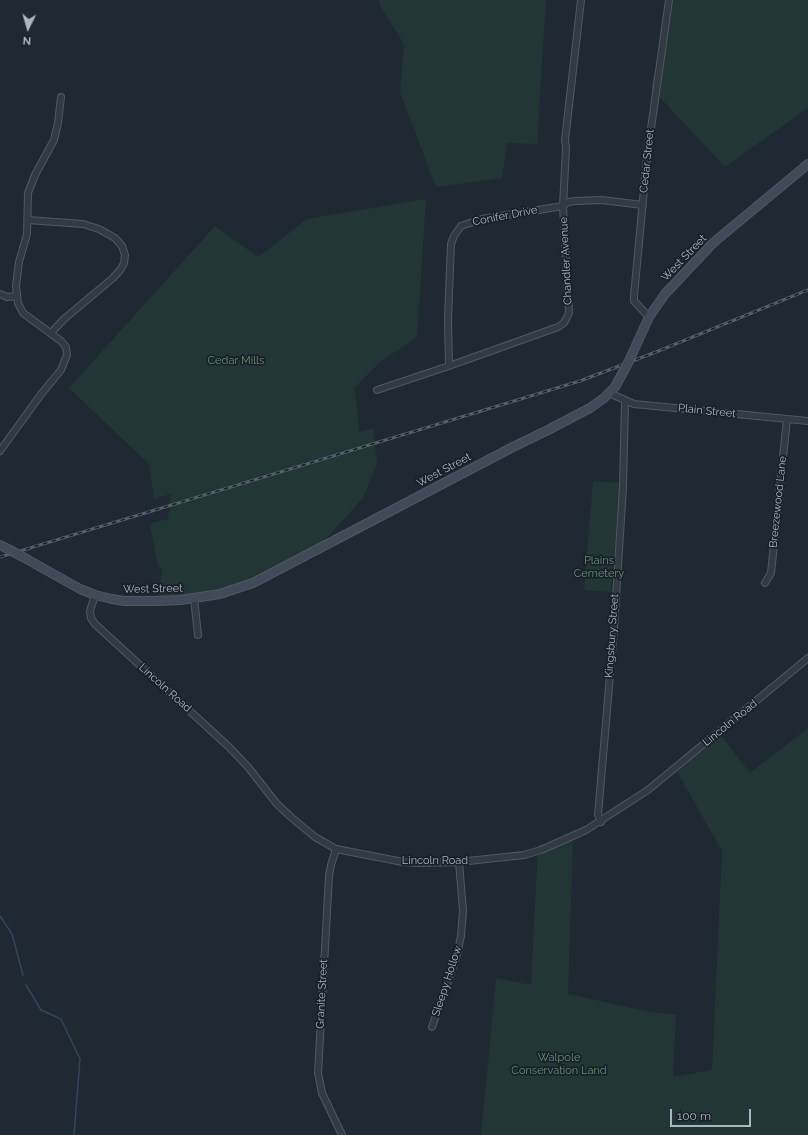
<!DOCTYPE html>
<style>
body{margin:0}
#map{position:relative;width:808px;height:1135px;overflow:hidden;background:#1f2934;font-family:Raleway,sans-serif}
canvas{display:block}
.north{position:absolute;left:8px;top:8px;width:40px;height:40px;-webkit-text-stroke:3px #182029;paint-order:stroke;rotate:185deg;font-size:11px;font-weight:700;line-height:16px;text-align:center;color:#acb5c2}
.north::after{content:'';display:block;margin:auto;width:14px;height:18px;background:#acb5c2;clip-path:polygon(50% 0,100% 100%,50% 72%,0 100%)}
.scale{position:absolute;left:670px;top:1109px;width:81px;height:18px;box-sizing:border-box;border:2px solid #acb5c2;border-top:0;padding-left:5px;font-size:12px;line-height:14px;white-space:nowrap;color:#acb5c2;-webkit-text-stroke:3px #182029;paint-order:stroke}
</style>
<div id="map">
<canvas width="808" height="1135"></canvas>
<div class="north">N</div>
<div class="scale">100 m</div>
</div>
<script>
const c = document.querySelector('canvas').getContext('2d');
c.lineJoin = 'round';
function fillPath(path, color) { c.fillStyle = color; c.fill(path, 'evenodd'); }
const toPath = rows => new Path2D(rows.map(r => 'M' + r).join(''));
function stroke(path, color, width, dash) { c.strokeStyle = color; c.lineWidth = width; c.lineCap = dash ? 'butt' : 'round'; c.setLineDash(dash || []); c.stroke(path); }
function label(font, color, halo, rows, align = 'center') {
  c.font = font + ' Raleway,sans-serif'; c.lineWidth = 3.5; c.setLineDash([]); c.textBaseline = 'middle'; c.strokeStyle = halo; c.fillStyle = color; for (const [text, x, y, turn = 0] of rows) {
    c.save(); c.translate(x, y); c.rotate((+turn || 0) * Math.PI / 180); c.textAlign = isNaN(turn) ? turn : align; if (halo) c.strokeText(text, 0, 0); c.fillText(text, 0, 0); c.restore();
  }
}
fillPath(toPath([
 [379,0,546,0,537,144,507,143,502,178,436,187,400,92,404,44,381,8],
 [670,0,808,0,808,108,725,167,651,88],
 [426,199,417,337,380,362,355,387,359,432,373,428,377,463,363,498,311,555,251,585,216,592,158,598,162,568,158,566,150,526,152,523,168,519,171,494,154,499,149,464,69,388,215,226,258,257,307,219],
 [593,481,620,483,611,592,584,590],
 [808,728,808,1135,481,1135,496,978,531,985,538,845,573,838,568,994,650,1012,676,1015,673,1077,712,1070,722,851,675,768,720,734,750,773]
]), '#223636');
stroke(toPath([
 [0,916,12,934,23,975],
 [26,985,41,1010,61,1019,80,1059,74,1135]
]), '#32455b', 1.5);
const street = toPath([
 [28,220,83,224,99,229,115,238,122,246,125,255,124,263,121,269,113,278,64,319,51,333],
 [0,294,7,297,17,296],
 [649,317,634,301,634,296,647,157,669,0],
 [449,366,448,319,451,244,454,236,461,226,482,219,563,206,568,202,576,201,601,200,643,205],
 [377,390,449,366,558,327,564,323,569,313,563,206,566,148,565,140,581,0],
 [609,393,634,404,808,421],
 [0,451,42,393,61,370,67,355,66,347,61,341,23,313,18,303,16,286,19,262,27,234,28,193,35,175,54,140,58,123,61,97],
 [765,583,771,573,787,419],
 [95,595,90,611,91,618,95,624,229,747,248,767,277,804,292,818,315,837,336,849,403,862,419,863,459,862,524,855,541,850,586,830,648,790,808,658],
 [194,598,198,635],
 [601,822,598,815,614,629,623,487,625,401],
 [336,849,331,865,329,876,318,1073,322,1093,342,1135],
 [432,1027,457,955,461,936,463,911,459,862]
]);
const secondary = toPath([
 [644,328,649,317,665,294,713,243,808,164],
 [0,545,8,549],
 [23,557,80,589,95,595,112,599,124,601,157,601,181,600,220,594,253,583,513,447,548,430,590,408,604,398,615,387]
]);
stroke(street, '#505863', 8);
stroke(secondary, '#505863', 10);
stroke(street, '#323b45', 6);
stroke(secondary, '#404a58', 8);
const rail = toPath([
 [0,557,580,381,656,352,808,290]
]);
stroke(rail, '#545f6c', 3);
stroke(rail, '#182029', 1.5, [4.5]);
const secondaryBridge = toPath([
 [615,387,628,363,644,328],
 [8,549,23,557]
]);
stroke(secondaryBridge, '#505863', 10, []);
stroke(secondaryBridge, '#404a58', 8);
label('11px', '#acb5c2', '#182029', [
 ["Cedar Street",647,161,-84],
 ["Conifer Drive",505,216,-11],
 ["West Street",684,258,-46],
 ["Chandler Avenue",566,261,-93],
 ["Plain Street",707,411,6],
 ["West Street",444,470,-28],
 ["Breezewood Lane",778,502,-84],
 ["West Street",153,589,-1],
 ["Kingsbury Street",612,636,-86],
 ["Lincoln Road",165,688,42],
 ["Lincoln Road",730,723,-39],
 ["Lincoln Road",435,861],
 ["Sleepy Hollow",447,981,-72],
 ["Granite Street",322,994,-87]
]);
label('11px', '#65916d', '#182029', [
 ["Cedar Mills",236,361],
 ["Plains",599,561],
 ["Cemetery",599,574],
 ["Walpole",559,1058],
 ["Conservation Land",559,1071]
]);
</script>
